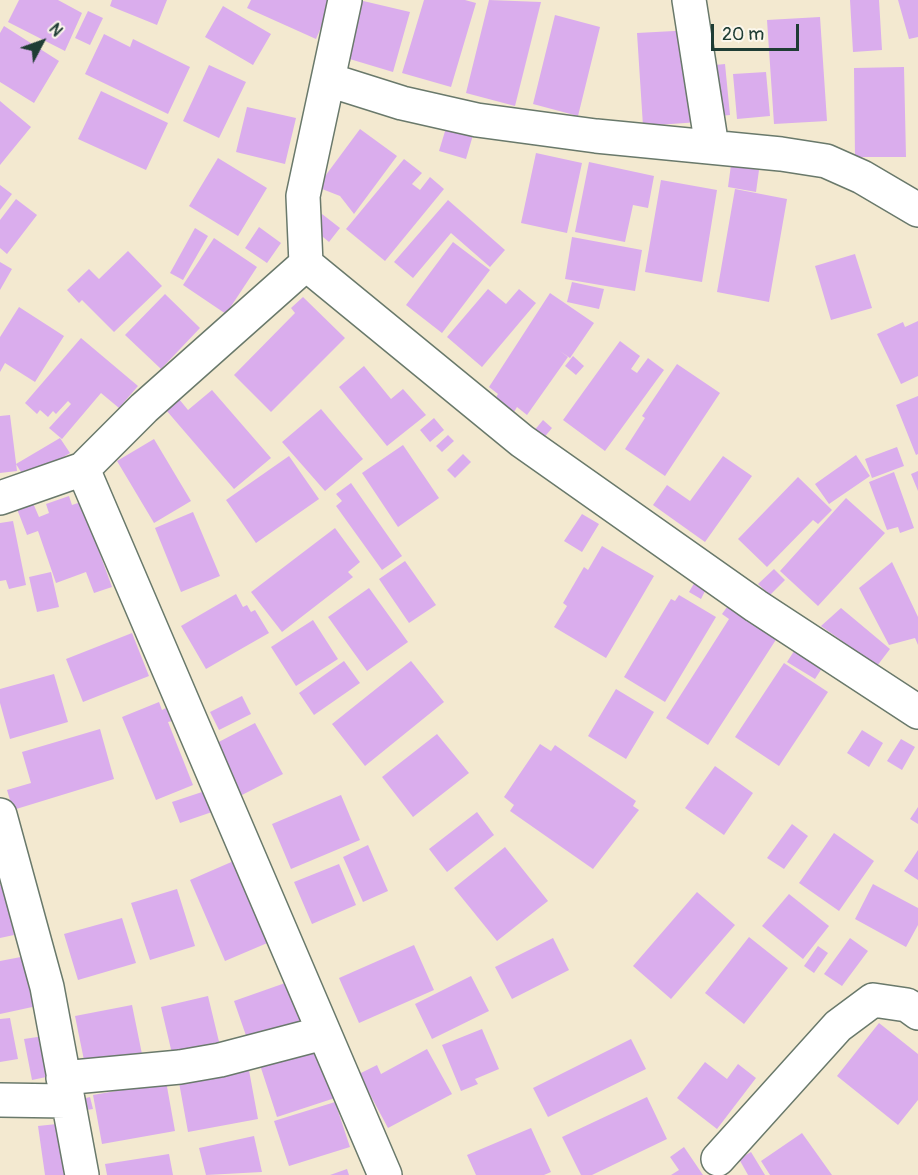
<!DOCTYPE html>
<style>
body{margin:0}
#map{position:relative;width:918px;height:1175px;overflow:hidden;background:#f3e9d0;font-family:Pangolin,sans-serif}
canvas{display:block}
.north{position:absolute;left:12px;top:12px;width:60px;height:60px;-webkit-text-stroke:4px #fbf7ec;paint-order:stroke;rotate:49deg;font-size:16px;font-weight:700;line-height:24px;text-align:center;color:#1f3d34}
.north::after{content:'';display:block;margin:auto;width:21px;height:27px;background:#1f3d34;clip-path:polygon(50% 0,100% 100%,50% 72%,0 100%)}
.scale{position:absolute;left:711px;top:24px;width:88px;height:27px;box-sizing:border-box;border:3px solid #1f3d34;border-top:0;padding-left:8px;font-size:18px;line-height:21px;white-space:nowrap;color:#1f3d34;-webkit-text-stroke:4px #fbf7ec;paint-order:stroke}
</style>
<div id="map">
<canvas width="918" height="1175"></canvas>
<div class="north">N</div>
<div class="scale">20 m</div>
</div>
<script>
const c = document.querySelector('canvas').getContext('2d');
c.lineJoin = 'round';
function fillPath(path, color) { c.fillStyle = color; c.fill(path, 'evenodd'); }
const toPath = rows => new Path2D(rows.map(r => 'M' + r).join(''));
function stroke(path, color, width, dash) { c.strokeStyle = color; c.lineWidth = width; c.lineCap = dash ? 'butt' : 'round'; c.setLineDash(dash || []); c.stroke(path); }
fillPath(toPath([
 [19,0,58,0,82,13,65,51,8,22],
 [112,0,167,0,157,25,110,6],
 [251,0,333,0,316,39,247,8],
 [359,0,410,12,393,72,343,57],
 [424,0,465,0,476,3,451,87,402,73],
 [489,0,541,2,515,106,466,93],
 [850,0,879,0,882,50,853,52],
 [898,0,918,0,918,37,909,39],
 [223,6,271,34,253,65,205,37],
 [88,11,103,18,90,45,75,38],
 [555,15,600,27,578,116,533,104],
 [820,17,827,121,774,124,767,20],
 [4,26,59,61,34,103,0,82,0,33],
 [693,30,699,122,643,126,637,33],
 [104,34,130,47,133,39,190,67,168,114,85,74],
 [725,64,730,115,709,117,705,66],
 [209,65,246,82,219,138,183,121],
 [904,67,906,157,855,157,854,68],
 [766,72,770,116,737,119,733,74],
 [101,91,168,123,146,170,78,139],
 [0,101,31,127,0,165],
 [247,107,296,118,285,164,236,152],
 [446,128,473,135,466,159,439,151],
 [360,129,397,156,354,214,340,196,317,187],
 [536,153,582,163,567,233,521,223],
 [218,158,267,188,238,236,189,206],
 [404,159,422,173,412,184,420,190,430,177,444,189,385,261,346,229],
 [589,162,654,176,648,208,633,205,625,242,575,232],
 [731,165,759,170,756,192,728,187],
 [661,180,717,190,702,282,645,272],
 [0,185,12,194,0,210],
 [735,189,787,199,769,302,717,292],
 [16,199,37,215,7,254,0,248,0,220],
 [448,200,505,250,490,267,451,233,413,278,394,262],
 [322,214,340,228,329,242,311,227],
 [259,227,281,243,267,263,245,248],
 [195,228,208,236,183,280,170,273],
 [572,237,642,250,635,291,565,279],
 [214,238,257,267,226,314,183,285],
 [453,242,490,270,442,333,406,305],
 [128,251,162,286,114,332,82,300,79,303,67,290,89,269,99,279],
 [855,254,872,308,831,320,815,266],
 [0,262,12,269,0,290],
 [572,282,604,289,599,309,567,302],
 [488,289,506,304,519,289,536,303,482,367,447,337],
 [550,293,594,323,570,358,560,351,568,357,527,415,517,407,514,412,495,399,498,394,489,387],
 [165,294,200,328,161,369,125,335],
 [303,297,345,338,271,412,234,375,295,313,291,308],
 [19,307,64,336,35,382,5,363,0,372,0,337],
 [918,321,918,376,901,384,877,334,903,322,905,327],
 [81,338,138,386,119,408,101,393,62,439,49,428,71,404,68,401,56,414,53,411,48,417,40,410,37,414,25,403],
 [620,341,640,356,631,369,637,373,648,358,664,370,605,451,563,420],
 [573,356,584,366,576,375,565,366],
 [677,364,720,393,665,476,625,449,645,418,642,416],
 [364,366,391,399,403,389,426,415,387,446,339,387],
 [212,390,271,458,234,489,166,410,179,399,188,410],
 [918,396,918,454,916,455,896,405],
 [321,409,363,459,325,491,282,442],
 [10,415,17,471,0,473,0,416],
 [434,418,444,430,430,442,420,430],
 [543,420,552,428,542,440,533,432],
 [448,435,454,441,442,452,436,446],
 [60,438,70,453,26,480,16,464],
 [154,439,191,501,154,523,117,461],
 [403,445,439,498,398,527,362,473],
 [897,447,904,466,872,478,865,459],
 [463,454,471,462,455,478,447,470],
 [856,455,870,476,829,504,815,484],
 [289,456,319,499,256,543,226,500],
 [723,456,752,476,705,542,653,505,667,485,690,501],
 [918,471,918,491,911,474],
 [894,472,914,528,900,533,898,527,887,530,869,482],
 [798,477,832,510,818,524,813,520,767,567,738,539],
 [351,483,402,556,382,570,336,506,342,501,336,494],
 [69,496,72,505,81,502,112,587,94,593,86,572,56,583,38,531,27,535,17,509,33,503,39,517,49,513,46,504],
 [846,498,885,533,818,606,780,571],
 [193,512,220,576,181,592,155,528],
 [582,514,599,524,582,552,564,541],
 [13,521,26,585,9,589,6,580,0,581,0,523],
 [335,528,360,562,348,572,353,577,282,632,251,592],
 [602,546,654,576,606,658,554,627,567,606,563,603,584,567,588,570],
 [405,561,436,605,409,623,379,579],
 [892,562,918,617,918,645,915,638,889,645,859,588],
 [774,569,785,580,770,595,758,584],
 [51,572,59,607,37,612,29,577],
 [696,580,707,587,701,599,689,592],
 [369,588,408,642,367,671,328,617],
 [236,594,243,607,247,605,251,612,255,610,269,633,206,669,181,626],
 [679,595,716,617,665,702,624,677,671,599,675,601],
 [730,603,779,635,708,745,666,718,729,619,722,614],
 [841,608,890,649,877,666,821,626],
 [313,620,338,659,296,686,271,647],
 [132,633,149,676,83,702,66,659],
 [796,648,824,665,815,679,787,662],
 [344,661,360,683,314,715,299,693],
 [411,661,444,702,365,766,332,724],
 [784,663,828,692,779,766,735,737],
 [54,674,68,722,10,739,0,703,0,689],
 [616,689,654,712,626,759,588,736],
 [242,696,251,714,219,730,210,712],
 [159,702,162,710,166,708,172,721,168,722,193,785,156,800,122,717],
 [255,723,283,774,240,796,213,745],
 [100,729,114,779,13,810,7,790,31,783,22,752],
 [862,730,883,743,869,767,847,753],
 [437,734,469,773,413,817,382,777],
 [901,739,915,747,902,770,887,761],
 [540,744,551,751,555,745,636,801,633,806,639,810,593,869,510,811,514,805,504,797],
 [715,766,753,793,724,835,685,808],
 [205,791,212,812,180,823,172,802],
 [341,795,360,840,291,869,272,824],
 [918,807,918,824,910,819],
 [477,812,494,835,447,872,429,849],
 [792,824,808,836,784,869,767,858],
 [834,833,874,861,839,911,799,883],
 [368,845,388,891,363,902,343,857],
 [505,847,548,901,497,941,454,888],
 [918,850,918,880,904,871],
 [236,860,272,941,225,961,190,880],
 [339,864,356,905,312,924,294,882],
 [873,884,918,908,918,925,906,947,855,919],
 [0,885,3,885,14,935,0,938],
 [177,889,195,946,150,960,131,903],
 [697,892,735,925,671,999,633,966],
 [789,894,829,926,803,959,762,926],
 [122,918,136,963,78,980,64,934],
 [749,937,788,968,744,1024,705,993],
 [553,938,569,970,512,999,495,967],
 [850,938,868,951,842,986,824,974],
 [414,945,434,990,359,1023,339,978],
 [818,946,828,953,814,973,804,966],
 [26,956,37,1006,0,1014,0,961],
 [471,976,489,1011,432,1039,415,1004],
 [288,982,304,1028,250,1047,234,1001],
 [208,996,221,1050,174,1062,161,1007],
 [132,1005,143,1059,86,1070,75,1016],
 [10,1018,18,1059,0,1062,0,1019],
 [879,1023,918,1054,918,1100,898,1125,837,1076],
 [482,1029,499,1069,475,1079,478,1084,461,1091,442,1045],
 [44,1036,51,1076,32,1080,24,1039],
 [631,1039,646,1069,548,1117,533,1088],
 [321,1045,338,1097,277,1117,260,1065],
 [427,1049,452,1094,388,1128,359,1074,377,1065,381,1074],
 [705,1062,727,1079,738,1064,756,1078,717,1129,677,1098],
 [248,1065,258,1119,188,1132,178,1077],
 [164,1070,175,1131,102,1144,93,1095,156,1084],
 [90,1097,93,1109,80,1111,78,1100],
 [647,1097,667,1139,592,1175,581,1175,562,1137],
 [335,1102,350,1147,289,1166,274,1121],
 [57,1124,64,1175,45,1175,38,1126],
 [531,1128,551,1172,544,1175,476,1175,467,1155],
 [802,1133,832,1175,770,1175,761,1161],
 [254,1136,262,1172,206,1175,199,1148],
 [684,1147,703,1175,671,1175,679,1170,670,1157],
 [751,1152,765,1175,748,1175,739,1159],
 [169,1154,173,1175,107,1175,105,1164],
 [347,1169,349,1175,330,1175]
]), '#daaded');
const minor = toPath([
 [689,0,712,147],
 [329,80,402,103,477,120,596,136,781,154,826,161,862,177,918,210],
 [306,264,522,441,756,606,918,712],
 [83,469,385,1175],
 [0,498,83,469,144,408,306,264,303,196,345,0],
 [0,815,47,987,82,1175],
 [63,1078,180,1067,220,1060,323,1033],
 [0,1100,66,1101],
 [718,1159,838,1026,873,1000,907,1005,918,1013]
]);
stroke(minor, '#69796b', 36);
stroke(minor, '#fff', 33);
</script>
